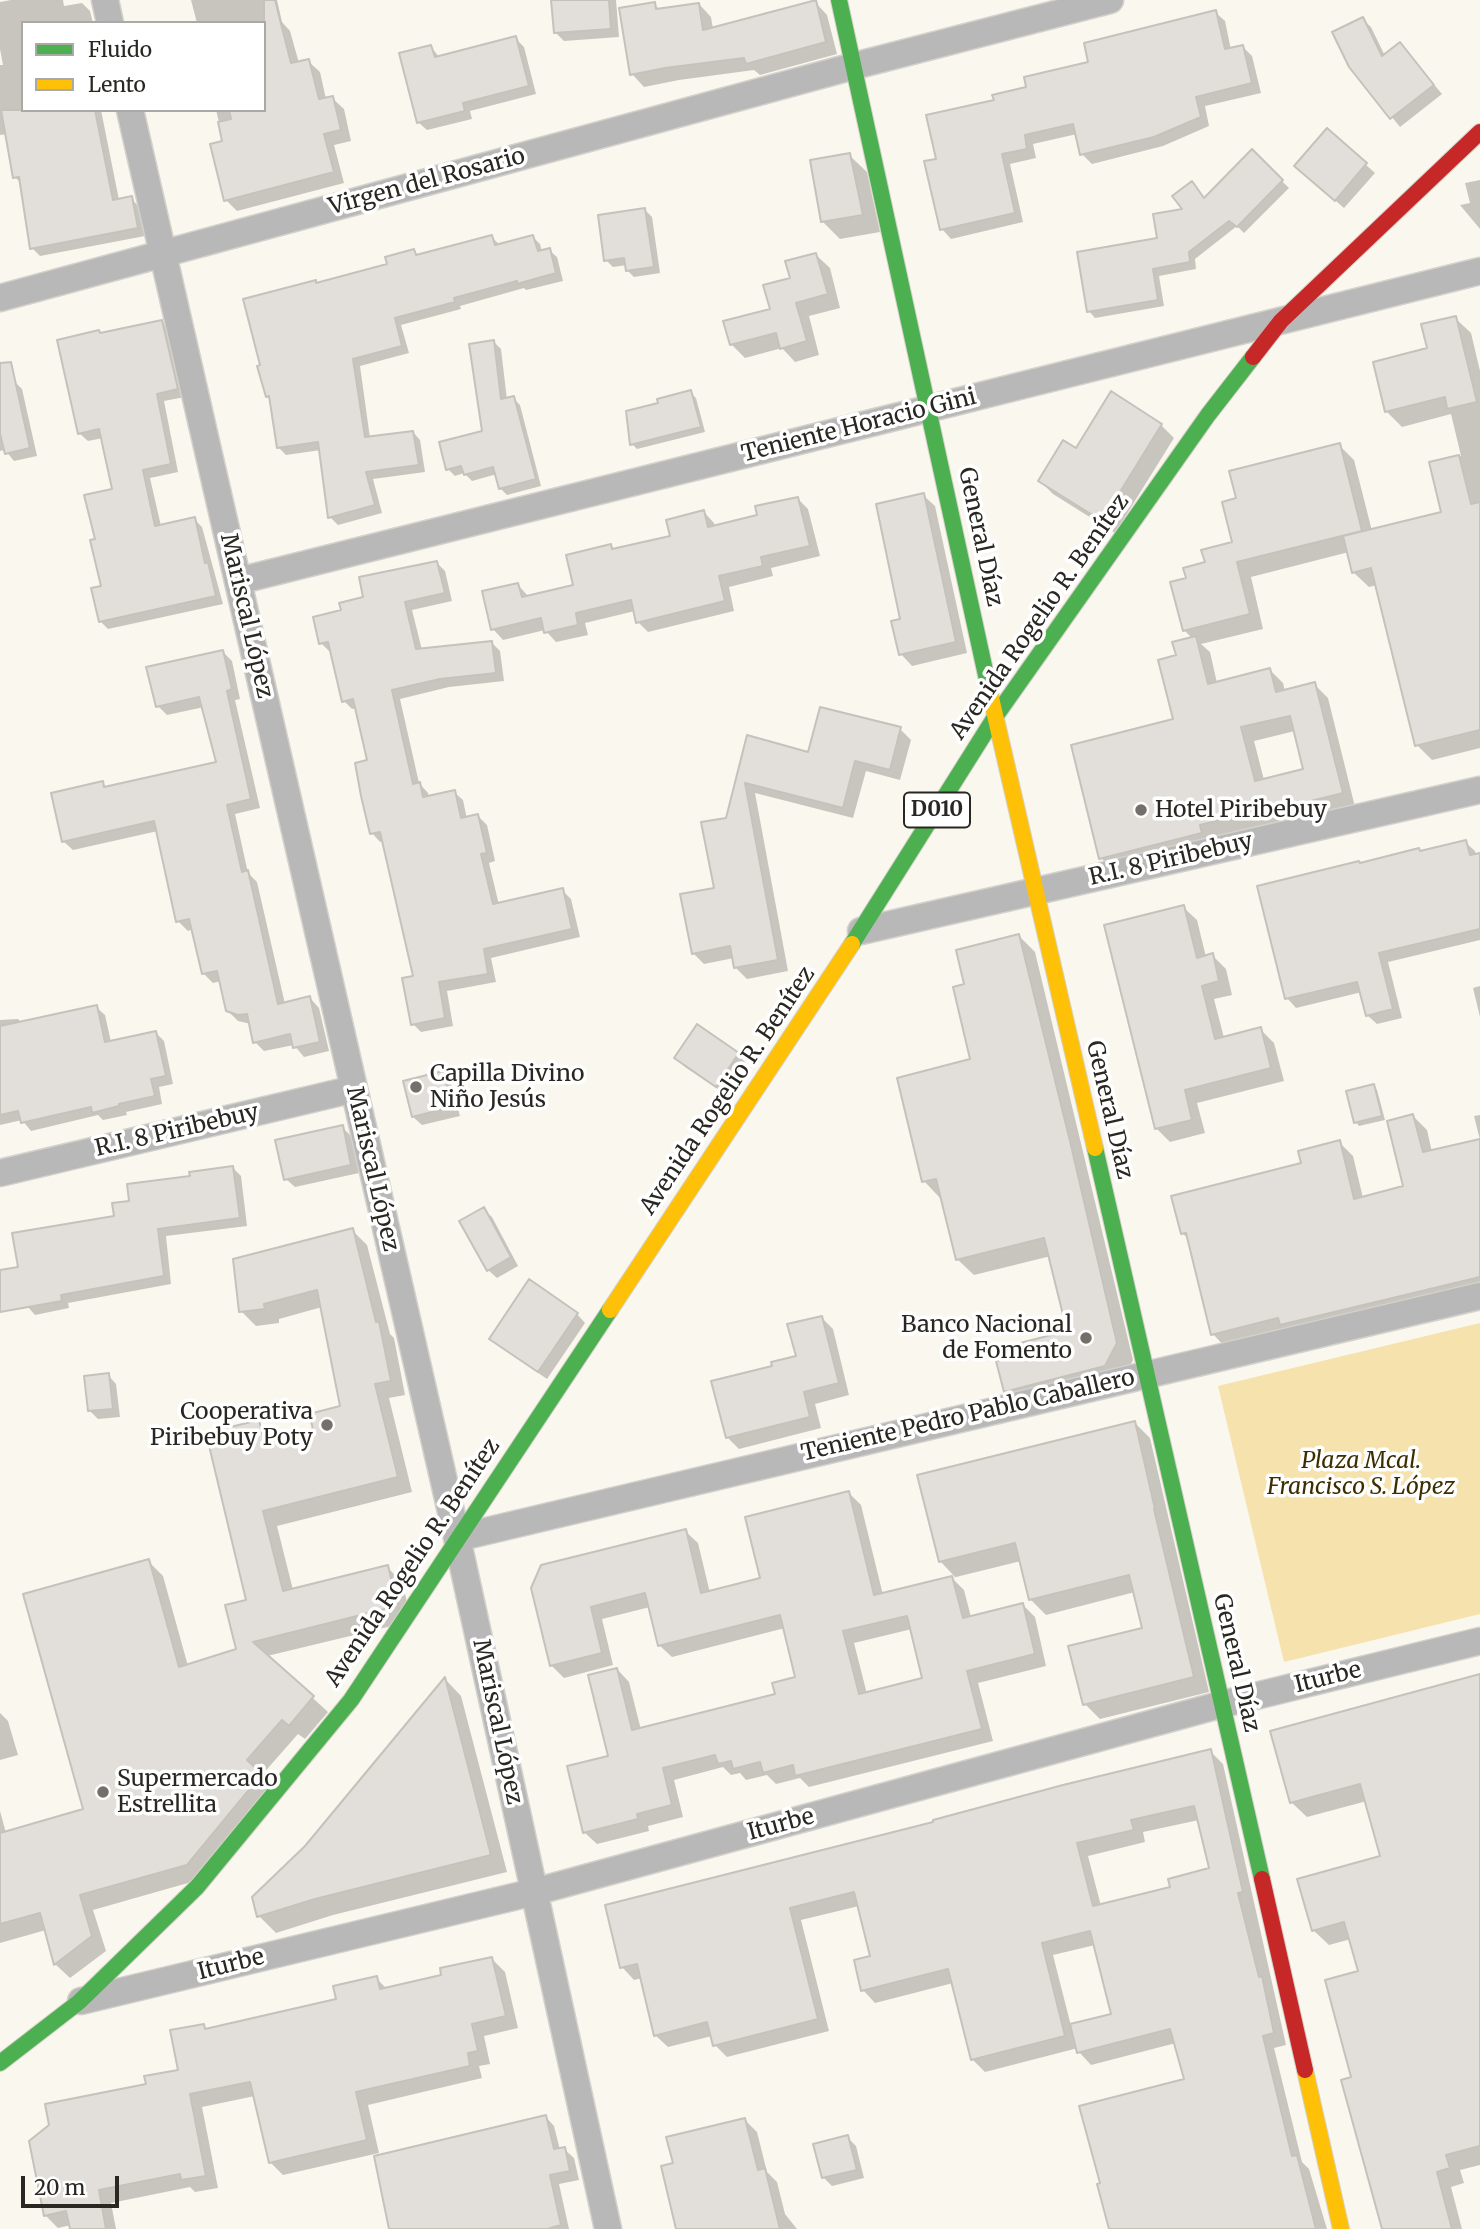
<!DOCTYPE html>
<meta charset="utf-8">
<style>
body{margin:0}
#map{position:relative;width:1480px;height:2229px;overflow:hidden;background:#faf7ef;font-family:Merriweather,serif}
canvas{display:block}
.legend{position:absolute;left:21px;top:21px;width:245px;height:91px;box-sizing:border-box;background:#fff;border:2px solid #a9a9a6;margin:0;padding:9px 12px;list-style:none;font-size:21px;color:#292721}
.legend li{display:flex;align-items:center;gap:14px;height:35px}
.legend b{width:35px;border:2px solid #a9a9a6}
.scale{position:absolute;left:21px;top:2176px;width:98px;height:32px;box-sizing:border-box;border:4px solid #292721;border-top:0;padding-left:9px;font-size:21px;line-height:24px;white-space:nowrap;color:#292721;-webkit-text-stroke:5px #fff;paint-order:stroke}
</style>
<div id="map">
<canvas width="1480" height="2229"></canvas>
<ul class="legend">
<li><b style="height:9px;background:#4caf50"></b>Fluido</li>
<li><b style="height:9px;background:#ffc107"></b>Lento</li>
</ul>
<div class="scale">20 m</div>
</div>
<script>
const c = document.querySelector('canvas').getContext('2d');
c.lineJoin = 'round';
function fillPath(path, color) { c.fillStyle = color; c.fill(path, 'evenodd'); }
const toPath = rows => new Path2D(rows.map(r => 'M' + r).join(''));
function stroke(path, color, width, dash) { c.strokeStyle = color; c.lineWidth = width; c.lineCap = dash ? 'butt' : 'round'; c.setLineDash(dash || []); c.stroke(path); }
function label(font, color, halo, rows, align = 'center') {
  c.font = font + ' Merriweather,serif'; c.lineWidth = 7; c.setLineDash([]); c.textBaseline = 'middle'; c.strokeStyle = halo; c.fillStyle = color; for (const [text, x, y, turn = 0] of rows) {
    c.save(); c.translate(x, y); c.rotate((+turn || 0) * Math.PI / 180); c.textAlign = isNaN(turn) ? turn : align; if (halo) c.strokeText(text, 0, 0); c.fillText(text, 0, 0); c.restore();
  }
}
fillPath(toPath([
 [1480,1323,1480,1614,1284,1662,1218,1386]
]), '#f5e2ac');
fillPath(toPath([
 [11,0,63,0,64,6,82,3,90,11,93,23,23,23,23,110,101,110,119,200,131,198,139,207,145,236,40,256,32,248,21,183,15,177,7,134,0,135,0,65,3,65,0,49,0,2],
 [191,0,277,0,282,22,290,31,299,63,308,61,320,72,326,99,332,98,344,109,351,141,334,145,344,183,237,211,226,200,224,143,216,110,264,110,264,23,197,23],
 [553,0,616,0,619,37,564,41,555,32],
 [815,2,827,15,837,54,760,75,754,70,679,80,644,87,632,74,654,4,660,10,699,4,711,17,713,29],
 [1215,12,1225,21,1231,50,1243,47,1252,56,1261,93,1205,106,1209,126,1163,146,1092,164,1082,154,1077,134,1033,144,1036,158,1010,164,1023,222,951,239,942,229,938,160,996,101],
 [1362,19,1371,27,1385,56,1400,44,1442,94,1400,127,1350,66],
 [515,38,524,47,536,94,470,111,472,119,427,130,418,122,431,47,440,58],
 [1327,130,1375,173,1344,208,1305,174],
 [1252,152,1289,188,1244,233,1237,226,1195,259,1196,269,1159,276,1164,306,1095,318,1089,311,1159,239,1185,210,1198,190,1205,199],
 [849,155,867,172,880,232,840,239,823,222],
 [1480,180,1480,229,1460,205,1470,203,1465,183],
 [645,210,652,217,660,273,634,277,627,270,627,265,613,267,606,260],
 [491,237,499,244,533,237,540,244,542,252,549,250,557,257,563,281,526,290,524,288,460,306,461,309,401,325,409,353,360,366,370,438,413,432,420,440,425,472,373,479,382,513,338,525,330,517,321,450,286,455,278,447,272,400,267,396,315,282,318,285,389,266,414,251,419,256],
 [816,255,830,268,840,308,809,316,819,355,795,362,782,348,745,358,731,344,772,310,792,279],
 [1455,318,1471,333,1480,371,1480,748,1432,760,1417,745,1377,585,1369,587,1353,572,1349,552,1251,577,1263,629,1201,644,1210,652,1217,683,1270,670,1283,683,1285,691,1314,684,1328,698,1355,807,1298,821,1296,818,1212,839,1115,872,1101,858,1175,721,1178,656,1193,639,1184,630,1188,579,1234,543,1238,499,1339,445,1354,460,1372,531,1443,513,1431,464,1461,456,1451,414,1402,427,1386,411,1429,349],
 [1295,731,1305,770,1264,780,1254,741],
 [161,322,170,330,185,397,164,401,178,472,150,478,161,526,194,519,202,527,223,604,108,629,100,621,103,588,97,541,114,490,103,438,88,441,79,433,101,335],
 [494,342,501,349,507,400,513,398,520,405,541,486,507,495,500,488,497,474,472,481,464,473,455,476,448,469,484,432],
 [14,381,22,389,37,456,14,461,5,450,0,451,0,384],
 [690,392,696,398,705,432,637,449,632,444,660,404],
 [1161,425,1174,438,1115,533,1053,494,1040,481,1076,451],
 [923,495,935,506,967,653,912,666,901,654],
 [798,499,808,509,820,556,771,568,773,576,729,587,734,611,648,632,638,622,635,611,585,623,588,635,556,642,545,630,503,640,493,629,518,585,529,597,575,586,611,546,615,550,672,537,704,512,714,523,715,527,759,516],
 [437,563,445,571,452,601,412,610,422,650,492,643,500,651,504,681,449,687,400,699,419,783,428,793,429,797,454,792,463,800,467,819,478,816,487,825,495,861,489,863,499,905,562,890,571,899,580,937,491,958,496,982,447,991,453,1026,421,1032,413,1024,415,977,384,841,380,842,372,833,369,762,357,708,352,709,344,701,332,651,329,651,321,643,343,612,365,598],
 [223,652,232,661,240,699,235,700,260,808,235,814,248,873,257,882,285,1004,310,998,319,1008,329,1051,304,1057,294,1045,264,1051,255,1042,251,1024,238,1021,228,1011,221,981,213,983,203,973,193,929,188,931,178,921,158,831,73,850,63,841,102,783,108,788,218,763,204,707,167,715,158,706],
 [900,729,911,740,900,780,866,771,853,818,755,793,788,971,747,979,736,968,734,958,704,964,693,953,716,889,728,819,748,737,810,754],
 [1465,842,1475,851,1476,856,1480,855,1480,940,1388,962,1402,1018,1377,1024,1367,1015,1362,992,1296,1008,1287,998,1360,864],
 [1183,907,1197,920,1206,957,1212,955,1226,969,1232,995,1214,999,1224,1038,1260,1029,1274,1043,1284,1081,1197,1103,1205,1133,1170,1142,1156,1128],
 [1019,936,1035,952,1133,1360,1122,1382,1022,1407,1006,1391,1025,1356,1069,1332,1051,1256,974,1275,957,1259,942,1197,940,1198,924,1181,972,1060,966,985],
 [1480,986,1480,1017,1473,988],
 [96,1007,105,1015,111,1042,155,1032,164,1041,173,1084,159,1087,162,1104,126,1112,127,1115,103,1120,98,1115,31,1131,22,1120,0,1125,0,1020,18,1019,22,1023],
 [737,1054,746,1063,725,1094,685,1067,676,1058],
 [442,1073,451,1082,460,1116,422,1125,413,1117],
 [1374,1086,1377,1090,1385,1120,1359,1126,1356,1122],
 [1480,1115,1480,1293,1226,1348,1213,1334,1190,1240,1182,1233,1339,1142,1353,1156,1363,1198,1405,1188,1413,1116,1427,1130,1432,1152,1480,1140,1474,1116],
 [342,1127,351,1136,359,1173,295,1187,286,1179],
 [233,1168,241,1176,247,1226,166,1236,171,1284,68,1303,69,1308,35,1315,27,1306,131,1203,192,1177],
 [483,1209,492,1217,518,1266,497,1278,488,1270],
 [352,1230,367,1245,390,1334,394,1338,405,1395,389,1398,412,1492,277,1526,293,1590,387,1567,402,1582,409,1610,400,1624,267,1656,328,1712,305,1739,298,1734,261,1776,275,1790,202,1879,93,1910,106,1951,70,1978,55,1964,46,1930,0,1943,0,1811,6,1833,85,1811,148,1561,163,1576,188,1666,238,1651,248,1601,258,1422,273,1437,274,1441,315,1430,342,1408,322,1307,279,1319,279,1323,256,1326,241,1311],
 [577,1314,585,1323,547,1379,500,1347,491,1339],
 [822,1318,833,1329,849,1395,815,1404,821,1428,739,1449,727,1437,774,1368,798,1357],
 [108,1375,116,1384,120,1417,98,1419,89,1410],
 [1135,1423,1150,1438,1209,1692,1100,1719,1085,1704,1145,1629,1135,1592,1046,1615,1030,1599,1021,1561,952,1578,964,1590,971,1617,1023,1605,1035,1617,1046,1666,978,1683,993,1741,809,1787,800,1778,776,1784,767,1775,746,1780,740,1773,731,1775,723,1767,674,1780,683,1817,648,1826,649,1831,597,1844,584,1832,610,1758,617,1669,629,1682,641,1730,777,1696,798,1678,785,1628,672,1657,659,1645,650,1607,602,1619,613,1665,564,1678,552,1666,533,1588,685,1531,698,1543,710,1593,762,1579,849,1493,861,1505,883,1595,955,1577,940,1561],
 [912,1629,924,1680,867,1694,854,1643],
 [1480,1675,1480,2165,1460,2170,1464,2183,1451,2187,1462,2229,1383,2229,1354,2078,1360,1972,1351,1939,1329,1945,1313,1930,1382,1857,1367,1801,1307,1817,1291,1802],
 [445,1679,461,1696,507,1872,333,1915,276,1933,259,1916,307,1847],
 [0,1713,8,1721,18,1755,0,1760],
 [1210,1751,1223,1764,1286,2045,1274,2048,1302,2162,1309,2169,1327,2229,1111,2229,1186,2081,1176,2043,1091,2065,1079,2052,1078,2048,985,2072,972,2059,953,1983,875,2003,863,1990,872,1958,859,1906,801,1920,829,2031,727,2057,715,2045,712,2036,668,2047,655,2035,642,1978,634,1980,622,1967],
 [1199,1820,1211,1870,1172,1888,1101,1906,1088,1856,1145,1842,1143,1832],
 [1095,1945,1113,2015,1071,2026,1053,1955],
 [492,1959,505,1972,518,2028,484,2036,490,2064,479,2066,482,2078,368,2105,379,2153,283,2175,270,2162,255,2096,202,2107,218,2188,195,2192,190,2187,111,2203,116,2229,72,2229,71,2225,58,2228,45,2215,148,2085,180,2071,203,2026,207,2030,338,2001,376,1978,387,1989,444,1977],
 [545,2116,554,2126,560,2150,564,2149,574,2158,579,2180,559,2184,569,2229,397,2229],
 [744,2119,757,2132,767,2172,777,2182,785,2214,797,2229,678,2229,675,2164],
 [847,2137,856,2146,864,2178,832,2186,823,2177]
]), '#0003');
const building = toPath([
 [264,0,275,0,291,63,309,59,319,99,333,96,341,130,324,134,334,172,224,201,210,144,222,141,218,122,231,119,229,110,264,110,264,0],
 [551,0,609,0,611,29,554,33,551,0],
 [816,0,826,42,746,64,744,58,665,68,630,75,619,8,655,2,656,9,699,3,703,30,816,0],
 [1216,10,1225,49,1243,45,1252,83,1196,97,1201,117,1154,137,1080,155,1073,124,1025,135,1027,149,1002,154,1015,213,940,230,924,161,936,159,926,115,994,100,992,95,1026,87,1024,77,1088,62,1084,43,1216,10],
 [1363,17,1382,56,1400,42,1434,85,1390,119,1349,67,1332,32,1363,17],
 [516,36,529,86,463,103,465,111,417,123,399,53,431,45,435,57,516,36],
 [1,110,95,110,113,200,132,196,138,228,30,249,19,177,13,178,1,110],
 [1327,128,1367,163,1335,201,1294,166,1327,128],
 [1252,149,1283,180,1237,227,1229,221,1189,252,1190,262,1153,269,1158,300,1087,312,1077,252,1157,238,1153,214,1182,209,1172,196,1192,181,1204,198,1252,149],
 [850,153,863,215,821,222,810,160,850,153],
 [645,208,654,267,626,271,624,258,604,261,598,215,645,208],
 [492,235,495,245,533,235,538,251,550,248,556,273,517,284,517,281,454,298,455,302,395,318,402,346,353,359,365,437,413,431,419,465,366,472,375,505,328,518,318,442,277,448,269,396,266,397,257,366,260,365,243,299,316,280,316,283,387,264,385,257,414,249,416,255,492,235],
 [816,253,828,294,796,303,807,341,780,349,776,333,730,345,723,321,770,309,763,285,790,278,785,261,816,253],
 [1456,316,1477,402,1447,409,1445,397,1385,412,1373,362,1427,348,1421,324,1456,316],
 [162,320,178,389,157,394,171,464,143,470,155,526,195,517,205,563,208,562,216,596,99,622,91,588,101,586,90,540,95,539,84,495,112,489,99,429,78,434,57,340,99,330,100,333,162,320],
 [494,340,501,399,514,396,536,479,499,489,493,467,464,475,461,466,446,470,439,442,482,431,469,344,494,340],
 [11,362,30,448,5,454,0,434,0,363,11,362],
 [691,390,701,427,630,445,626,411,658,403,657,399,691,390],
 [1111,391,1162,424,1102,521,1038,481,1063,440,1076,448,1111,391],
 [1340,443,1362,531,1237,562,1250,614,1183,631,1170,582,1186,578,1183,568,1205,562,1201,550,1232,542,1222,502,1236,498,1229,471,1340,443],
 [1459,455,1471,504,1480,502,1480,730,1415,746,1371,568,1352,573,1343,536,1441,512,1429,462,1459,455],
 [924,493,956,642,899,655,891,621,900,619,876,504,924,493],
 [798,497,810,546,761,557,763,566,719,576,725,601,636,623,631,600,576,613,578,625,544,633,541,618,491,630,482,591,518,583,522,597,573,585,566,555,611,544,612,549,670,536,666,520,704,510,708,527,757,515,755,506,798,497],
 [437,561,445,593,405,602,416,649,492,641,496,673,440,679,392,690,413,784,420,782,423,797,455,790,461,818,478,814,487,853,481,854,493,904,563,888,572,929,484,949,488,974,439,982,445,1018,411,1025,402,978,413,976,380,832,370,834,361,796,355,763,367,760,353,699,342,702,328,642,319,644,313,617,341,610,339,603,363,597,359,577,437,561],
 [1196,636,1208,684,1270,668,1276,692,1315,682,1343,793,1283,808,1282,805,1200,825,1202,833,1099,859,1071,745,1173,719,1158,660,1176,655,1172,642,1196,636],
 [1290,716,1303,769,1255,781,1241,727,1290,716],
 [223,650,232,689,227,691,251,799,227,805,242,872,248,870,278,1004,310,996,320,1042,293,1048,290,1034,253,1043,247,1014,238,1015,226,1011,217,971,202,974,189,919,176,922,154,821,62,842,51,793,103,781,104,787,216,762,199,697,156,707,146,667,223,650],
 [820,707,901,727,890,770,855,761,843,808,745,783,778,960,734,968,730,946,692,954,680,894,714,888,701,822,726,818,747,735,808,752,820,707],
 [1466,840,1470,855,1480,853,1480,929,1379,953,1393,1009,1366,1016,1357,982,1285,999,1257,886,1359,861,1360,863,1419,848,1420,851,1466,840],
 [1184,905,1197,958,1213,953,1219,981,1202,986,1215,1039,1261,1027,1271,1068,1185,1090,1192,1120,1155,1129,1104,925,1184,905],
 [1019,934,1070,1141,1117,1343,1105,1366,1004,1392,996,1361,1023,1354,1020,1343,1067,1331,1044,1238,956,1260,936,1179,922,1182,897,1078,970,1059,953,987,964,984,956,950,1019,934],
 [97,1005,105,1042,156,1031,166,1076,151,1079,155,1096,119,1104,119,1106,92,1113,91,1107,21,1123,18,1111,0,1115,0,1026,97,1005],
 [697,1024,739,1053,716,1087,674,1058,697,1024],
 [443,1071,452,1107,412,1117,403,1081,443,1071],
 [1374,1084,1382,1116,1354,1123,1346,1091,1374,1084],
 [1413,1114,1423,1152,1480,1139,1480,1277,1280,1325,1278,1318,1211,1335,1186,1233,1181,1234,1171,1196,1301,1163,1298,1151,1340,1140,1354,1199,1403,1186,1387,1121,1413,1114],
 [343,1125,351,1165,284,1180,275,1140,343,1125],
 [233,1166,240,1218,158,1229,164,1276,61,1295,62,1301,0,1312,0,1270,18,1267,12,1233,114,1216,112,1203,129,1201,127,1184,190,1176,189,1172,233,1166],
 [484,1207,511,1257,487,1271,459,1221,484,1207],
 [353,1228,376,1322,379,1321,391,1381,375,1384,398,1477,263,1511,283,1591,388,1565,395,1595,385,1609,253,1642,314,1696,289,1726,282,1720,247,1760,262,1774,187,1865,80,1895,92,1936,54,1965,40,1913,0,1924,0,1833,83,1809,23,1594,149,1559,179,1667,236,1649,225,1605,246,1600,206,1433,259,1420,264,1441,313,1429,309,1414,340,1406,317,1290,264,1304,265,1309,239,1312,233,1259,353,1228],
 [529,1279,578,1313,538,1372,489,1339,529,1279],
 [822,1316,839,1383,804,1392,810,1417,726,1438,711,1381,772,1366,771,1362,796,1356,787,1324,822,1316],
 [109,1373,113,1409,88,1411,84,1376,109,1373],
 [1135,1421,1155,1509,1154,1509,1194,1677,1083,1705,1068,1646,1142,1628,1129,1575,1029,1600,1015,1543,939,1562,917,1475,1135,1421],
 [849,1491,874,1595,952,1576,963,1618,1023,1603,1035,1654,967,1671,982,1729,795,1776,793,1765,763,1773,760,1762,733,1769,731,1761,718,1764,715,1755,663,1768,672,1805,637,1814,638,1819,583,1833,567,1766,608,1756,588,1675,617,1668,632,1730,775,1694,772,1683,795,1677,780,1615,658,1646,645,1593,591,1607,602,1653,550,1666,531,1588,541,1565,686,1529,701,1593,760,1578,745,1517,849,1491],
 [907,1616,922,1678,859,1694,843,1631,907,1616],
 [1480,1674,1480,2146,1446,2155,1450,2168,1437,2172,1452,2229,1382,2229,1341,2080,1351,2077,1325,1980,1358,1971,1344,1922,1312,1931,1297,1879,1380,1856,1360,1784,1290,1803,1270,1731,1480,1674],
 [445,1677,491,1855,315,1899,257,1917,252,1897,305,1846,445,1677],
 [1211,1749,1243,1892,1238,1893,1259,1977,1262,1976,1274,2033,1263,2036,1292,2156,1297,2155,1316,2229,1109,2229,1097,2184,1100,2183,1079,2106,1184,2079,1170,2029,1077,2053,1070,2024,1111,2014,1090,1931,1042,1943,1065,2036,971,2060,948,1969,861,1991,854,1960,870,1956,854,1892,790,1908,818,2019,713,2046,707,2022,654,2036,637,1964,620,1968,605,1905,933,1822,933,1820,1063,1785,1211,1749],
 [1194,1806,1209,1868,1168,1879,1170,1887,1093,1906,1077,1843,1134,1830,1131,1820,1194,1806],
 [492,1957,506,2016,472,2024,478,2051,468,2053,470,2066,356,2092,367,2140,269,2163,250,2082,190,2094,206,2176,181,2180,180,2174,99,2190,106,2229,70,2229,66,2211,44,2216,29,2141,49,2125,45,2104,146,2084,144,2076,178,2070,170,2030,204,2024,205,2029,336,1999,333,1986,377,1976,380,1989,441,1975,440,1968,492,1957],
 [546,2115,554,2149,565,2147,570,2171,550,2175,561,2225,547,2229,389,2229,374,2156,546,2115],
 [745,2118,758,2170,765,2168,780,2229,676,2229,661,2166,673,2163,666,2137,745,2118],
 [848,2135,857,2170,822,2178,813,2144,848,2135]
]);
fillPath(building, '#e2dfda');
stroke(building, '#c4c2bb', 2);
const street = toPath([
 [105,0,110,23],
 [130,110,457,1538,608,2229],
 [0,298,854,66,1110,0],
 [238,581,1480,271],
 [861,931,1480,790],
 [0,1173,354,1089],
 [457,1538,1480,1296],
 [81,2001,534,1892,1223,1704,1480,1641]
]);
const fast = toPath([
 [839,0,989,689],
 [852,944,995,717,1208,415,1253,357],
 [1095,1148,1262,1879],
 [0,2063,79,2002,197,1887,351,1700,610,1310]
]);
const slow = toPath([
 [989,689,1095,1148],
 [610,1310,852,944],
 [1305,2070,1341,2229]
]);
const jam = toPath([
 [1253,357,1281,321,1480,132],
 [1262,1879,1305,2070]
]);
stroke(street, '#d4d1cb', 29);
stroke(fast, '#d4d1cb', 18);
stroke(slow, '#d4d1cb', 18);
stroke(jam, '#d4d1cb', 18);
stroke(street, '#b9b8b9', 26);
stroke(fast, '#4caf50', 16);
stroke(slow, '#ffc107', 16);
stroke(jam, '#c62828', 16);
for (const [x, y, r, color] of [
 [1141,810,7,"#727069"],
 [416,1087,7,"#727069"],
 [1086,1338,7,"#727069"],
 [327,1425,7,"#727069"],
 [103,1792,7,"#727069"]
]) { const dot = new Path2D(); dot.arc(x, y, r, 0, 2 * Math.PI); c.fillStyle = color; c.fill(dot); stroke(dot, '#fff', 2.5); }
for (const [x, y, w] of [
 [937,810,66]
]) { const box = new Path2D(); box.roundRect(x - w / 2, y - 17.5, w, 35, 5); c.fillStyle = '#fff'; c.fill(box); stroke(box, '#292721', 2); }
label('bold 21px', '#292721', null, [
 ["D010",937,810]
]);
label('23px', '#292721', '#fff', [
 ["Virgen del Rosario",427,182,-15],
 ["Teniente Horacio Gini",859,426,-14],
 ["General Díaz",980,537,78],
 ["Mariscal López",246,616,77],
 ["Avenida Rogelio R. Benítez",1040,617,-55],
 ["R.I. 8 Piribebuy",1171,860,-13],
 ["Avenida Rogelio R. Benítez",728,1091,-56],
 ["General Díaz",1109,1110,77],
 ["R.I. 8 Piribebuy",177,1131,-13],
 ["Mariscal López",372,1169,77],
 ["Teniente Pedro Pablo Caballero",968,1416,-13],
 ["Avenida Rogelio R. Benítez",413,1563,-56],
 ["General Díaz",1236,1663,77],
 ["Iturbe",1328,1678,-14],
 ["Mariscal López",497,1722,78],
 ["Iturbe",781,1825,-15],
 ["Iturbe",231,1965,-14]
]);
label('23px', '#292721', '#fff', [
 ["Hotel Piribebuy",1155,810],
 ["Capilla Divino",430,1074],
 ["Niño Jesús",430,1100],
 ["Banco Nacional",1072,1325,"right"],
 ["de Fomento",1072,1351,"right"],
 ["Cooperativa",313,1412,"right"],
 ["Piribebuy Poty",313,1438,"right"],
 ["Supermercado",117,1779],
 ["Estrellita",117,1805]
], 'left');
label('italic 23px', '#3d2e00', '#fff', [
 ["Plaza Mcal.",1361,1461],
 ["Francisco S. López",1361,1487]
]);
</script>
